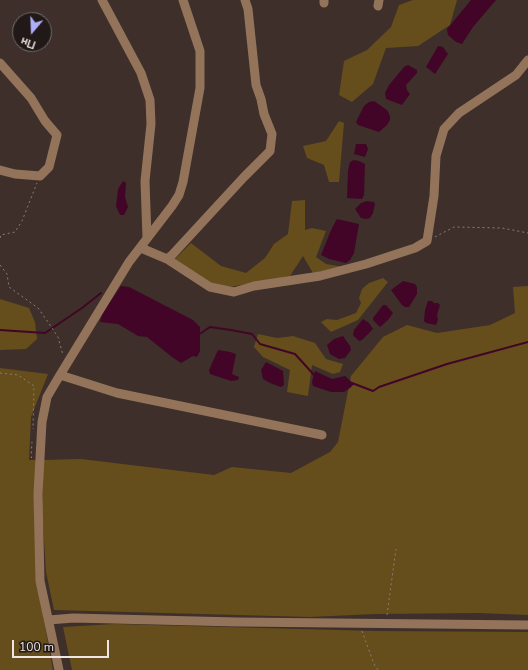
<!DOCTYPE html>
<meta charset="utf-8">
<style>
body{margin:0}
#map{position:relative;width:528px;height:670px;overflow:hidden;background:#3e2f2a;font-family:"Nunito Sans",sans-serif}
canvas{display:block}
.north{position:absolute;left:12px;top:12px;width:40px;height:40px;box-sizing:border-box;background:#201917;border:1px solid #736b68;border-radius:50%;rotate:199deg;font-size:11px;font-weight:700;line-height:16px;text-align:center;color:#efe5e2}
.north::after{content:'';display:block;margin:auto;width:14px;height:18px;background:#aeaefb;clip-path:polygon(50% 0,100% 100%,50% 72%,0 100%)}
.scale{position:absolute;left:12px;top:640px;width:97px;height:18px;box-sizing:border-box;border:2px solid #efe5e2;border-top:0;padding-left:5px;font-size:12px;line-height:14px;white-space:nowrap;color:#efe5e2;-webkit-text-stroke:3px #201917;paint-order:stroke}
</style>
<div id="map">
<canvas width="528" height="670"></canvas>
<div class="north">Пн</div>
<div class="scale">100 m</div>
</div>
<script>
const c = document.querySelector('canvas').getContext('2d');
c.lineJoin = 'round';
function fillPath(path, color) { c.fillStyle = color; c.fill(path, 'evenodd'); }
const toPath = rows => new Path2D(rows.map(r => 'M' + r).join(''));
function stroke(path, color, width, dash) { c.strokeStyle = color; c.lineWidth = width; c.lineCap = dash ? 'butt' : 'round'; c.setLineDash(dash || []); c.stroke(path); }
fillPath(toPath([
 [413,0,457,0,450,25,418,46,386,48,373,84,352,102,339,95,344,61,367,50,391,27,399,5],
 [339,121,344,123,339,182,329,182,324,165,307,158,303,146,326,141],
 [305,200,305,230,312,228,326,231,316,257,326,264,344,267,313,273,303,256,290,276,230,287,210,284,175,259,191,243,221,266,246,273,265,258,274,244,288,234,292,201],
 [383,278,388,282,358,320,331,332,321,322,327,319,337,320,356,313,361,303,359,298,362,289,369,283],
 [528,286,528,615,479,613,376,614,310,617,54,610,46,572,42,506,43,460,81,459,214,475,232,467,291,473,330,452,338,442,351,376,383,337,407,325,437,333,490,325,515,313,513,287],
 [0,299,29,308,35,322,37,339,26,349,0,350],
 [258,334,277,338,293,336,315,343,326,359,343,364,340,372,333,374,312,365,308,396,287,392,290,370,263,357,254,347],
 [0,368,48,374,31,417,29,460,39,460,36,578,53,670,0,670],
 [114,624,376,631,528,632,528,670,72,670,63,627]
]), '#654e1c');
fillPath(toPath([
 [471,0,496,0,473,27,462,44,456,42,448,35,447,29],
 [438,46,443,47,448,54,435,74,426,67],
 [408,65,417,70,417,73,406,85,407,90,410,94,402,105,386,99,385,93,389,85,404,67],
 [374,101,387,110,390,116,390,120,387,125,379,132,358,125,356,122,364,106,369,102],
 [356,144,366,144,368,149,365,157,354,154],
 [354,160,359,161,365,164,364,195,362,199,347,198,348,171,350,162],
 [123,181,126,183,125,197,128,207,124,215,120,215,116,206,118,189],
 [367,201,374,202,375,204,373,213,370,218,366,219,361,218,355,209,361,203],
 [337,219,359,224,354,253,350,260,346,263,329,259,321,255,332,228],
 [403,281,415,284,417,287,417,294,409,307,405,307,402,305,391,290],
 [121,286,129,287,193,320,200,327,200,351,197,357,193,356,181,363,172,357,147,337,138,336,118,324,100,322,102,314],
 [428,301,432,301,434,303,438,303,440,305,437,315,438,320,436,325,426,323,424,321,425,310],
 [383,305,386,305,393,313,388,320,380,327,373,320,373,318],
 [363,319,369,323,373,329,362,340,359,341,353,335,354,330],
 [343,336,350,346,351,350,345,358,339,359,330,354,327,345,334,339],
 [218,350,230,352,236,354,232,374,239,377,238,380,231,381,210,374,209,370],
 [266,362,283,371,284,385,281,387,270,383,263,379,261,370],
 [315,371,332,379,345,376,354,384,350,388,344,392,331,392,313,386,312,382]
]), '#420527');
stroke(toPath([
 [0,330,45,333,82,308,101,293],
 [198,335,210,327,231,330,252,334,260,344,295,354,315,376],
 [352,383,373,391,379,387,447,364,528,342]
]), '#420527', 2);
stroke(toPath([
 [435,237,454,227,502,228,528,233],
 [0,238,1,235,15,232,22,221,37,183],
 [0,265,7,274,9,287,38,308,50,325,58,337,63,355],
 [0,373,18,375,34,386,33,429],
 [32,458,31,457,32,442],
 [387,615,396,549],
 [362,631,374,664,378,670]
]), '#8a7e79', 1, [2, 3]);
stroke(toPath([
 [102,0,141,73,150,100,151,124,145,181,147,238],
 [324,0,324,3],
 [378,6,379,0],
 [0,63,31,98,45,121,57,135,49,167,40,176,15,174,0,170],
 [141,248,167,259,210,287,234,292,254,286,320,276,366,264,415,248,427,241,434,196,436,156,444,129,459,113,516,75,528,60],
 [167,259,172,255,244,177,270,151,272,134,264,114,261,99,256,85,248,9,245,0],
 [60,375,117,393,322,435],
 [49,620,73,618,237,622,528,625],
 [59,670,40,581,38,494,42,422,47,397,60,375,129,262,172,206,179,195,183,182,200,88,200,51,183,0]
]), '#93745a', 9);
</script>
